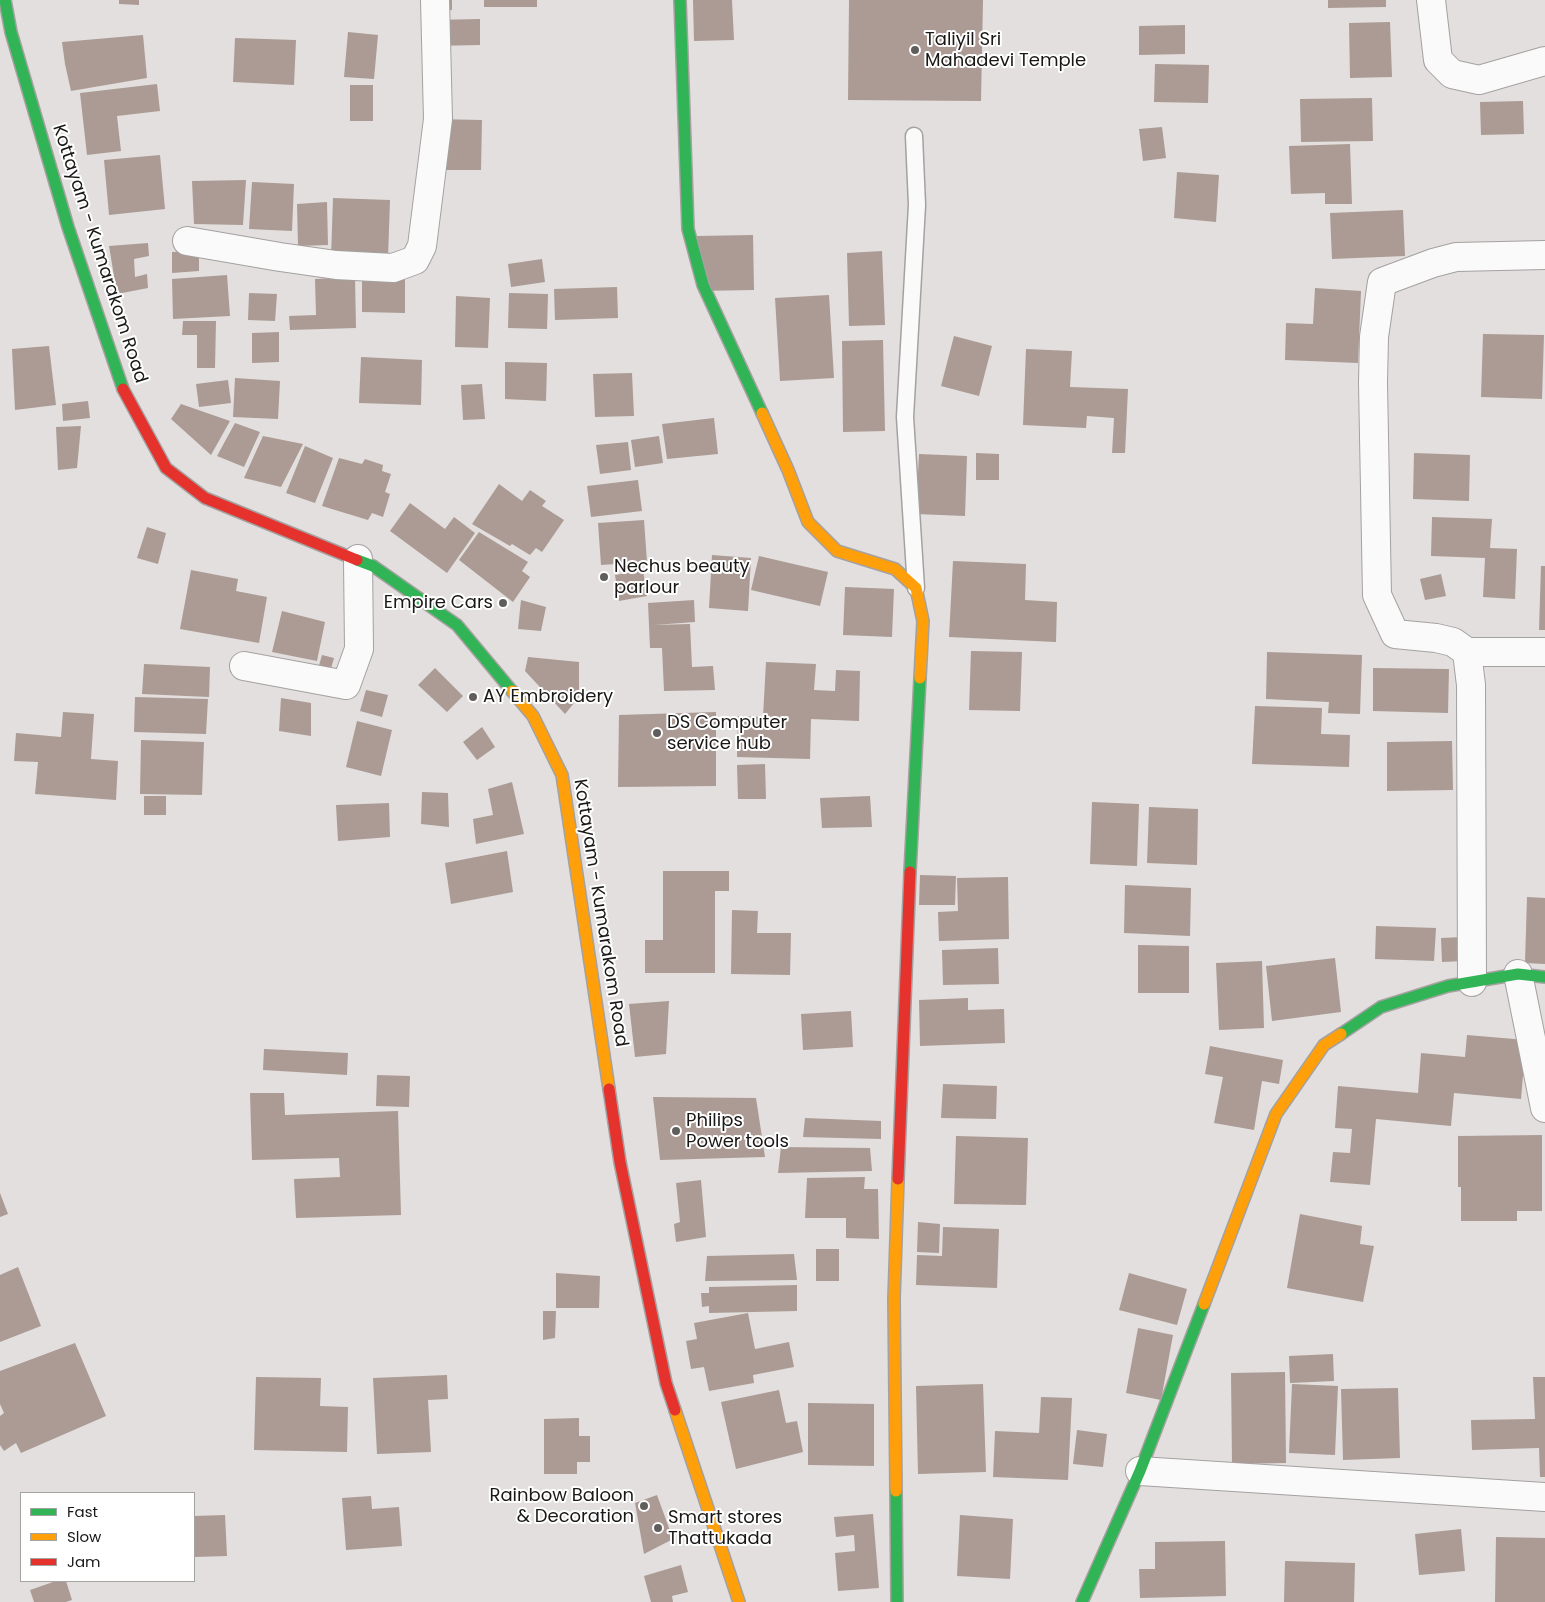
<!DOCTYPE html>
<style>
body{margin:0}
#map{position:relative;width:1545px;height:1602px;overflow:hidden;background:#e2dfde;font-family:Poppins,sans-serif}
canvas{display:block}
.legend{position:absolute;left:20px;top:1492px;width:175px;height:90px;box-sizing:border-box;background:#fff;border:1px solid #a3a3a2;margin:0;padding:6px 9px;list-style:none;font-size:15px;color:#1a1817}
.legend li{display:flex;align-items:center;gap:10px;height:25px}
.legend b{width:25px;border:1px solid #a3a3a2}
</style>
<div id="map">
<canvas width="1545" height="1602"></canvas>
<ul class="legend">
<li><b style="height:6px;background:#30b455"></b>Fast</li>
<li><b style="height:6px;background:#ff9f0a"></b>Slow</li>
<li><b style="height:6px;background:#e5322d"></b>Jam</li>
</ul>
</div>
<script>
const c = document.querySelector('canvas').getContext('2d');
c.lineJoin = 'round';
function fillPath(path, color) { c.fillStyle = color; c.fill(path, 'evenodd'); }
const toPath = rows => new Path2D(rows.map(r => 'M' + r).join(''));
function stroke(path, color, width, dash) { c.strokeStyle = color; c.lineWidth = width; c.lineCap = dash ? 'butt' : 'round'; c.setLineDash(dash || []); c.stroke(path); }
function label(font, color, halo, rows, align = 'center') {
  c.font = font + ' Poppins,sans-serif'; c.lineWidth = 4; c.setLineDash([]); c.textBaseline = 'middle'; c.strokeStyle = halo; c.fillStyle = color; for (const [text, x, y, turn = 0] of rows) {
    c.save(); c.translate(x, y); c.rotate((+turn || 0) * Math.PI / 180); c.textAlign = isNaN(turn) ? turn : align; if (halo) c.strokeText(text, 0, 0); c.fillText(text, 0, 0); c.restore();
  }
}
fillPath(toPath([
 [119,0,139,0,139,5,119,4],
 [434,0,452,0,452,10,434,11],
 [484,0,537,0,537,7,484,7],
 [693,0,732,0,734,40,694,41],
 [849,0,983,0,981,101,848,100],
 [1328,0,1386,0,1386,7,1328,8],
 [480,19,480,45,433,46,432,20],
 [1390,22,1392,77,1350,78,1349,23],
 [1185,25,1185,54,1139,55,1139,26],
 [348,32,378,35,374,79,344,77],
 [143,35,147,78,71,91,65,64,62,42],
 [235,38,296,40,294,85,233,82],
 [1155,64,1209,65,1208,103,1154,102],
 [157,84,160,111,117,116,121,151,87,155,80,93],
 [350,85,373,85,373,121,350,121],
 [1372,98,1373,141,1301,142,1300,99],
 [1523,101,1524,134,1481,135,1480,102],
 [434,119,482,120,481,170,432,170],
 [1162,127,1166,158,1143,161,1139,129],
 [1350,144,1352,204,1325,204,1325,193,1291,194,1289,146],
 [160,155,165,209,109,215,104,160],
 [1177,172,1219,175,1216,222,1174,218],
 [246,180,243,225,194,224,192,181],
 [252,182,294,184,292,231,249,229],
 [333,198,390,200,388,258,331,257],
 [327,202,328,245,298,246,297,204],
 [1403,210,1405,256,1332,259,1330,213],
 [753,235,754,290,698,291,697,236],
 [148,243,149,256,134,259,135,277,147,274,148,288,117,294,109,246],
 [199,251,199,271,172,273,172,252],
 [882,251,885,325,849,326,847,253],
 [542,259,545,282,511,287,508,264],
 [227,275,230,316,173,319,172,279],
 [355,277,356,328,290,330,289,316,316,315,315,279],
 [362,278,405,279,405,313,362,312],
 [617,287,618,318,555,320,554,289],
 [1315,288,1361,291,1358,363,1285,360,1286,323,1313,324],
 [249,293,277,294,275,321,248,320],
 [509,293,548,294,547,329,508,328],
 [829,295,834,378,780,381,775,298],
 [456,296,490,298,488,348,455,347],
 [183,321,216,321,215,368,197,368,197,335,182,335],
 [279,332,279,362,252,363,252,333],
 [1483,334,1544,335,1542,399,1481,397],
 [954,336,992,346,979,396,941,386],
 [883,340,885,431,843,432,842,341],
 [49,346,56,405,15,410,12,349],
 [1026,349,1072,351,1070,387,1128,389,1125,453,1112,453,1114,418,1087,416,1086,428,1023,425],
 [361,357,422,360,421,405,359,403],
 [505,362,547,363,546,401,505,399],
 [632,373,634,416,595,417,593,374],
 [235,378,280,381,278,419,233,417],
 [228,380,231,403,199,407,196,384],
 [482,384,485,419,463,420,461,385],
 [88,401,90,418,63,421,62,404],
 [181,404,230,421,211,455,171,419],
 [714,418,718,454,667,459,662,424],
 [235,423,260,432,244,467,217,456],
 [81,426,77,468,58,470,56,427],
 [263,436,303,444,281,487,244,478],
 [659,436,663,463,635,467,631,440],
 [628,442,631,470,600,474,596,445],
 [305,446,333,458,315,503,286,493],
 [976,453,999,454,999,480,976,480],
 [1414,453,1470,455,1469,501,1413,499],
 [919,454,967,456,965,516,916,514],
 [339,458,362,464,365,459,383,465,382,471,391,474,385,492,390,494,383,517,372,513,368,520,322,506],
 [638,480,642,511,591,517,587,486],
 [499,484,522,501,530,490,546,501,542,506,564,520,542,552,536,548,530,555,512,544,510,546,472,524],
 [410,503,445,529,454,517,475,533,447,573,390,531],
 [1432,517,1492,519,1490,548,1517,549,1515,599,1483,597,1485,558,1431,556],
 [644,520,647,562,601,565,598,523],
 [147,527,166,533,158,564,137,558],
 [479,532,528,562,522,571,530,577,513,602,459,560],
 [712,555,751,558,748,611,709,608],
 [759,556,828,572,820,606,751,590],
 [953,561,1026,564,1025,600,1057,602,1056,642,949,637],
 [1541,566,1545,566,1545,630,1539,630],
 [191,570,238,579,236,591,267,597,259,643,180,629],
 [643,570,647,596,619,601,615,575],
 [1441,574,1446,596,1425,600,1420,579],
 [845,587,894,589,892,637,843,635],
 [521,600,546,607,541,631,518,629],
 [694,600,695,622,654,625,690,624,692,667,713,666,715,690,664,691,662,648,650,648,648,603],
 [282,611,325,622,317,661,272,652],
 [971,651,1022,652,1020,711,969,710],
 [1267,652,1362,655,1360,714,1328,713,1329,702,1266,699],
 [322,655,334,658,330,672,318,669],
 [528,657,579,662,579,697,565,714,525,671],
 [766,662,816,664,814,690,835,691,836,670,860,671,859,721,811,719,810,759,737,757,738,716,763,717],
 [144,664,210,667,209,697,142,694],
 [435,668,463,696,447,712,418,685],
 [1373,668,1449,669,1448,713,1373,711],
 [366,690,388,695,382,717,360,711],
 [135,697,208,699,206,734,134,732],
 [281,698,311,703,311,736,279,731],
 [1255,706,1322,708,1321,734,1350,735,1349,767,1252,764],
 [63,712,94,714,91,759,118,761,116,800,35,794,38,762,14,761,16,733,61,737],
 [716,712,716,786,618,787,619,715],
 [357,721,392,730,381,776,346,767],
 [482,727,495,747,477,760,463,742],
 [141,740,204,742,202,795,140,794],
 [1452,741,1453,790,1387,791,1387,742],
 [765,764,766,799,738,799,737,765],
 [512,782,524,834,476,844,473,819,493,815,488,789],
 [422,792,448,793,449,827,421,824],
 [144,796,166,796,166,815,144,815],
 [870,796,872,827,822,828,820,798],
 [1092,802,1139,804,1137,866,1090,864],
 [389,803,390,837,338,841,336,805],
 [1149,807,1198,809,1197,865,1147,863],
 [507,851,513,892,451,904,445,863],
 [663,871,729,871,729,891,715,891,715,973,645,973,645,940,663,940],
 [920,875,956,876,955,905,919,905],
 [1008,877,1009,939,939,941,938,912,958,911,957,878],
 [1125,885,1191,888,1190,936,1124,933],
 [1527,897,1545,898,1545,964,1525,963],
 [732,910,758,911,757,933,791,933,790,975,731,974],
 [1376,926,1436,928,1434,961,1375,959],
 [1463,937,1464,961,1442,962,1441,938],
 [1138,945,1189,946,1189,993,1138,993],
 [998,948,999,984,943,985,942,950],
 [1335,958,1341,1012,1272,1021,1266,966],
 [1262,961,1264,1028,1219,1030,1216,963],
 [968,998,968,1010,1004,1009,1005,1043,920,1046,919,1000],
 [669,1001,666,1054,635,1057,629,1004],
 [851,1011,853,1047,803,1050,801,1014],
 [1467,1035,1526,1040,1521,1099,1454,1093,1451,1126,1376,1119,1370,1185,1330,1182,1333,1152,1350,1153,1352,1129,1335,1128,1338,1086,1418,1093,1421,1053,1465,1057],
 [1210,1046,1283,1060,1279,1084,1262,1081,1254,1130,1214,1123,1223,1077,1205,1074],
 [264,1049,348,1053,347,1075,263,1070],
 [377,1075,410,1076,409,1107,376,1106],
 [943,1084,997,1086,996,1119,941,1118],
 [250,1093,284,1093,285,1115,398,1111,401,1215,296,1218,294,1179,340,1177,339,1158,252,1160],
 [653,1097,756,1098,765,1157,660,1160],
 [805,1118,881,1121,881,1139,803,1137],
 [1542,1135,1542,1211,1517,1211,1517,1221,1461,1221,1461,1187,1458,1187,1458,1136],
 [956,1136,1028,1138,1026,1205,954,1204],
 [781,1147,870,1148,872,1171,778,1173],
 [865,1177,864,1189,878,1189,879,1239,846,1238,846,1218,805,1218,807,1178],
 [701,1180,706,1237,676,1242,674,1224,680,1222,676,1183],
 [0,1193,8,1214,0,1217],
 [1300,1214,1362,1226,1360,1244,1374,1246,1363,1302,1287,1288],
 [918,1222,940,1224,939,1253,917,1252],
 [943,1227,999,1229,997,1288,916,1285,917,1255,942,1256],
 [816,1249,839,1249,839,1281,816,1281],
 [794,1254,797,1280,705,1281,707,1256],
 [18,1267,41,1326,0,1342,0,1275],
 [556,1273,600,1276,599,1308,556,1308],
 [1129,1273,1187,1289,1177,1325,1119,1310],
 [797,1285,797,1311,709,1313,709,1306,702,1307,701,1293,709,1293,709,1287],
 [543,1311,556,1311,555,1338,543,1340],
 [748,1313,755,1349,789,1342,794,1367,753,1375,754,1383,709,1391,704,1367,691,1369,686,1341,697,1339,694,1323],
 [1138,1328,1173,1335,1161,1400,1126,1393],
 [75,1343,106,1416,21,1453,16,1443,4,1451,0,1445,0,1416,4,1413,0,1404,0,1371],
 [1333,1354,1334,1381,1290,1383,1289,1356],
 [1285,1372,1286,1463,1232,1464,1231,1373],
 [447,1375,448,1399,428,1400,431,1452,377,1454,373,1378],
 [256,1377,321,1378,320,1406,348,1407,347,1452,254,1450],
 [1533,1377,1545,1377,1545,1477,1540,1477,1539,1448,1472,1450,1471,1420,1535,1419],
 [983,1384,986,1472,918,1474,916,1386],
 [1292,1384,1338,1386,1335,1455,1289,1453],
 [1398,1388,1400,1458,1343,1460,1341,1389],
 [779,1390,786,1423,797,1421,803,1452,736,1469,721,1402],
 [1041,1397,1072,1398,1068,1480,993,1477,995,1431,1039,1433],
 [808,1403,874,1404,874,1466,808,1465],
 [579,1418,579,1436,590,1436,590,1462,577,1462,577,1474,544,1474,544,1419],
 [1077,1430,1107,1434,1103,1467,1073,1464],
 [657,1495,673,1539,644,1554,635,1503],
 [371,1496,372,1509,399,1507,402,1546,346,1550,342,1498],
 [873,1514,879,1588,838,1591,835,1553,855,1551,854,1535,836,1537,834,1517],
 [225,1515,227,1556,194,1557,194,1516],
 [960,1515,1013,1519,1010,1579,957,1576],
 [1461,1529,1465,1571,1419,1575,1415,1534],
 [1496,1537,1545,1538,1545,1602,1495,1602],
 [1225,1541,1226,1596,1140,1598,1139,1569,1155,1569,1155,1542],
 [1285,1561,1355,1563,1354,1602,1284,1602],
 [681,1565,688,1592,672,1596,673,1602,651,1602,644,1576],
 [56,1581,66,1581,72,1600,66,1602,34,1602,30,1590]
]), '#ab9b94');
const lane = toPath([
 [914,136,917,205,905,417,916,588]
]);
const street = toPath([
 [1431,0,1438,60,1452,74,1479,80,1545,61],
 [187,241,280,257,336,265,393,268,415,260,422,246,438,119,435,0],
 [1545,255,1456,257,1433,263,1382,282,1374,337,1373,383,1377,595,1395,634,1436,638,1453,642,1467,652,1545,652],
 [1467,652,1471,685,1472,982],
 [244,666,346,685,359,649,358,559],
 [1518,974,1545,1108],
 [1140,1471,1545,1497]
]);
const fast = toPath([
 [5,0,11,32,68,227,123,389],
 [680,0,688,229,703,285,762,413],
 [357,560,373,566,457,625,512,691],
 [910,872,920,678],
 [1341,1034,1381,1007,1448,986,1518,974,1545,977],
 [896,1491,897,1602],
 [1082,1602,1140,1471,1204,1304]
]);
const slow = toPath([
 [762,413,788,470,808,522,837,551,895,569,916,588,923,621,920,678],
 [512,691,533,716,562,775,609,1089],
 [1204,1304,1276,1114,1324,1045,1341,1034],
 [675,1410,739,1602],
 [896,1491,894,1299,898,1179]
]);
const jam = toPath([
 [123,389,166,468,205,498,357,560],
 [609,1089,620,1162,666,1383,675,1410],
 [898,1179,910,872]
]);
stroke(lane, '#a4a1a0', 19);
stroke(street, '#a4a1a0', 30);
stroke(fast, '#a4a1a0', 14);
stroke(slow, '#a4a1a0', 14);
stroke(jam, '#a4a1a0', 14);
stroke(lane, '#fbfafa', 16);
stroke(street, '#fbfafa', 28);
stroke(fast, '#30b455', 11);
stroke(slow, '#ff9f0a', 11);
stroke(jam, '#e5322d', 11);
for (const [x, y, r, color] of [
 [915,50,5,"#605e5d"],
 [604,577,5,"#605e5d"],
 [503,603,5,"#605e5d"],
 [473,697,5,"#605e5d"],
 [657,733,5,"#605e5d"],
 [676,1131,5,"#605e5d"],
 [644,1506,5,"#605e5d"],
 [658,1528,5,"#605e5d"]
]) { const dot = new Path2D(); dot.arc(x, y, r, 0, 2 * Math.PI); c.fillStyle = color; c.fill(dot); stroke(dot, '#fff', 2); }
label('18px', '#1a1817', '#fff', [
 ["Taliyil Sri",925,40],
 ["Mahadevi Temple",925,61],
 ["Nechus beauty",614,567],
 ["parlour",614,588],
 ["Empire Cars",493,603,"right"],
 ["AY Embroidery",483,697],
 ["DS Computer",667,723],
 ["service hub",667,744],
 ["Philips",686,1121],
 ["Power tools",686,1142],
 ["Rainbow Baloon",634,1496,"right"],
 ["& Decoration",634,1517,"right"],
 ["Smart stores",668,1518],
 ["Thattukada",668,1539]
], 'left');
label('18px', '#1a1817', '#fff', [
 ["Kottayam - Kumarakom Road",99,254,72],
 ["Kottayam - Kumarakom Road",600,913,81]
]);
</script>
